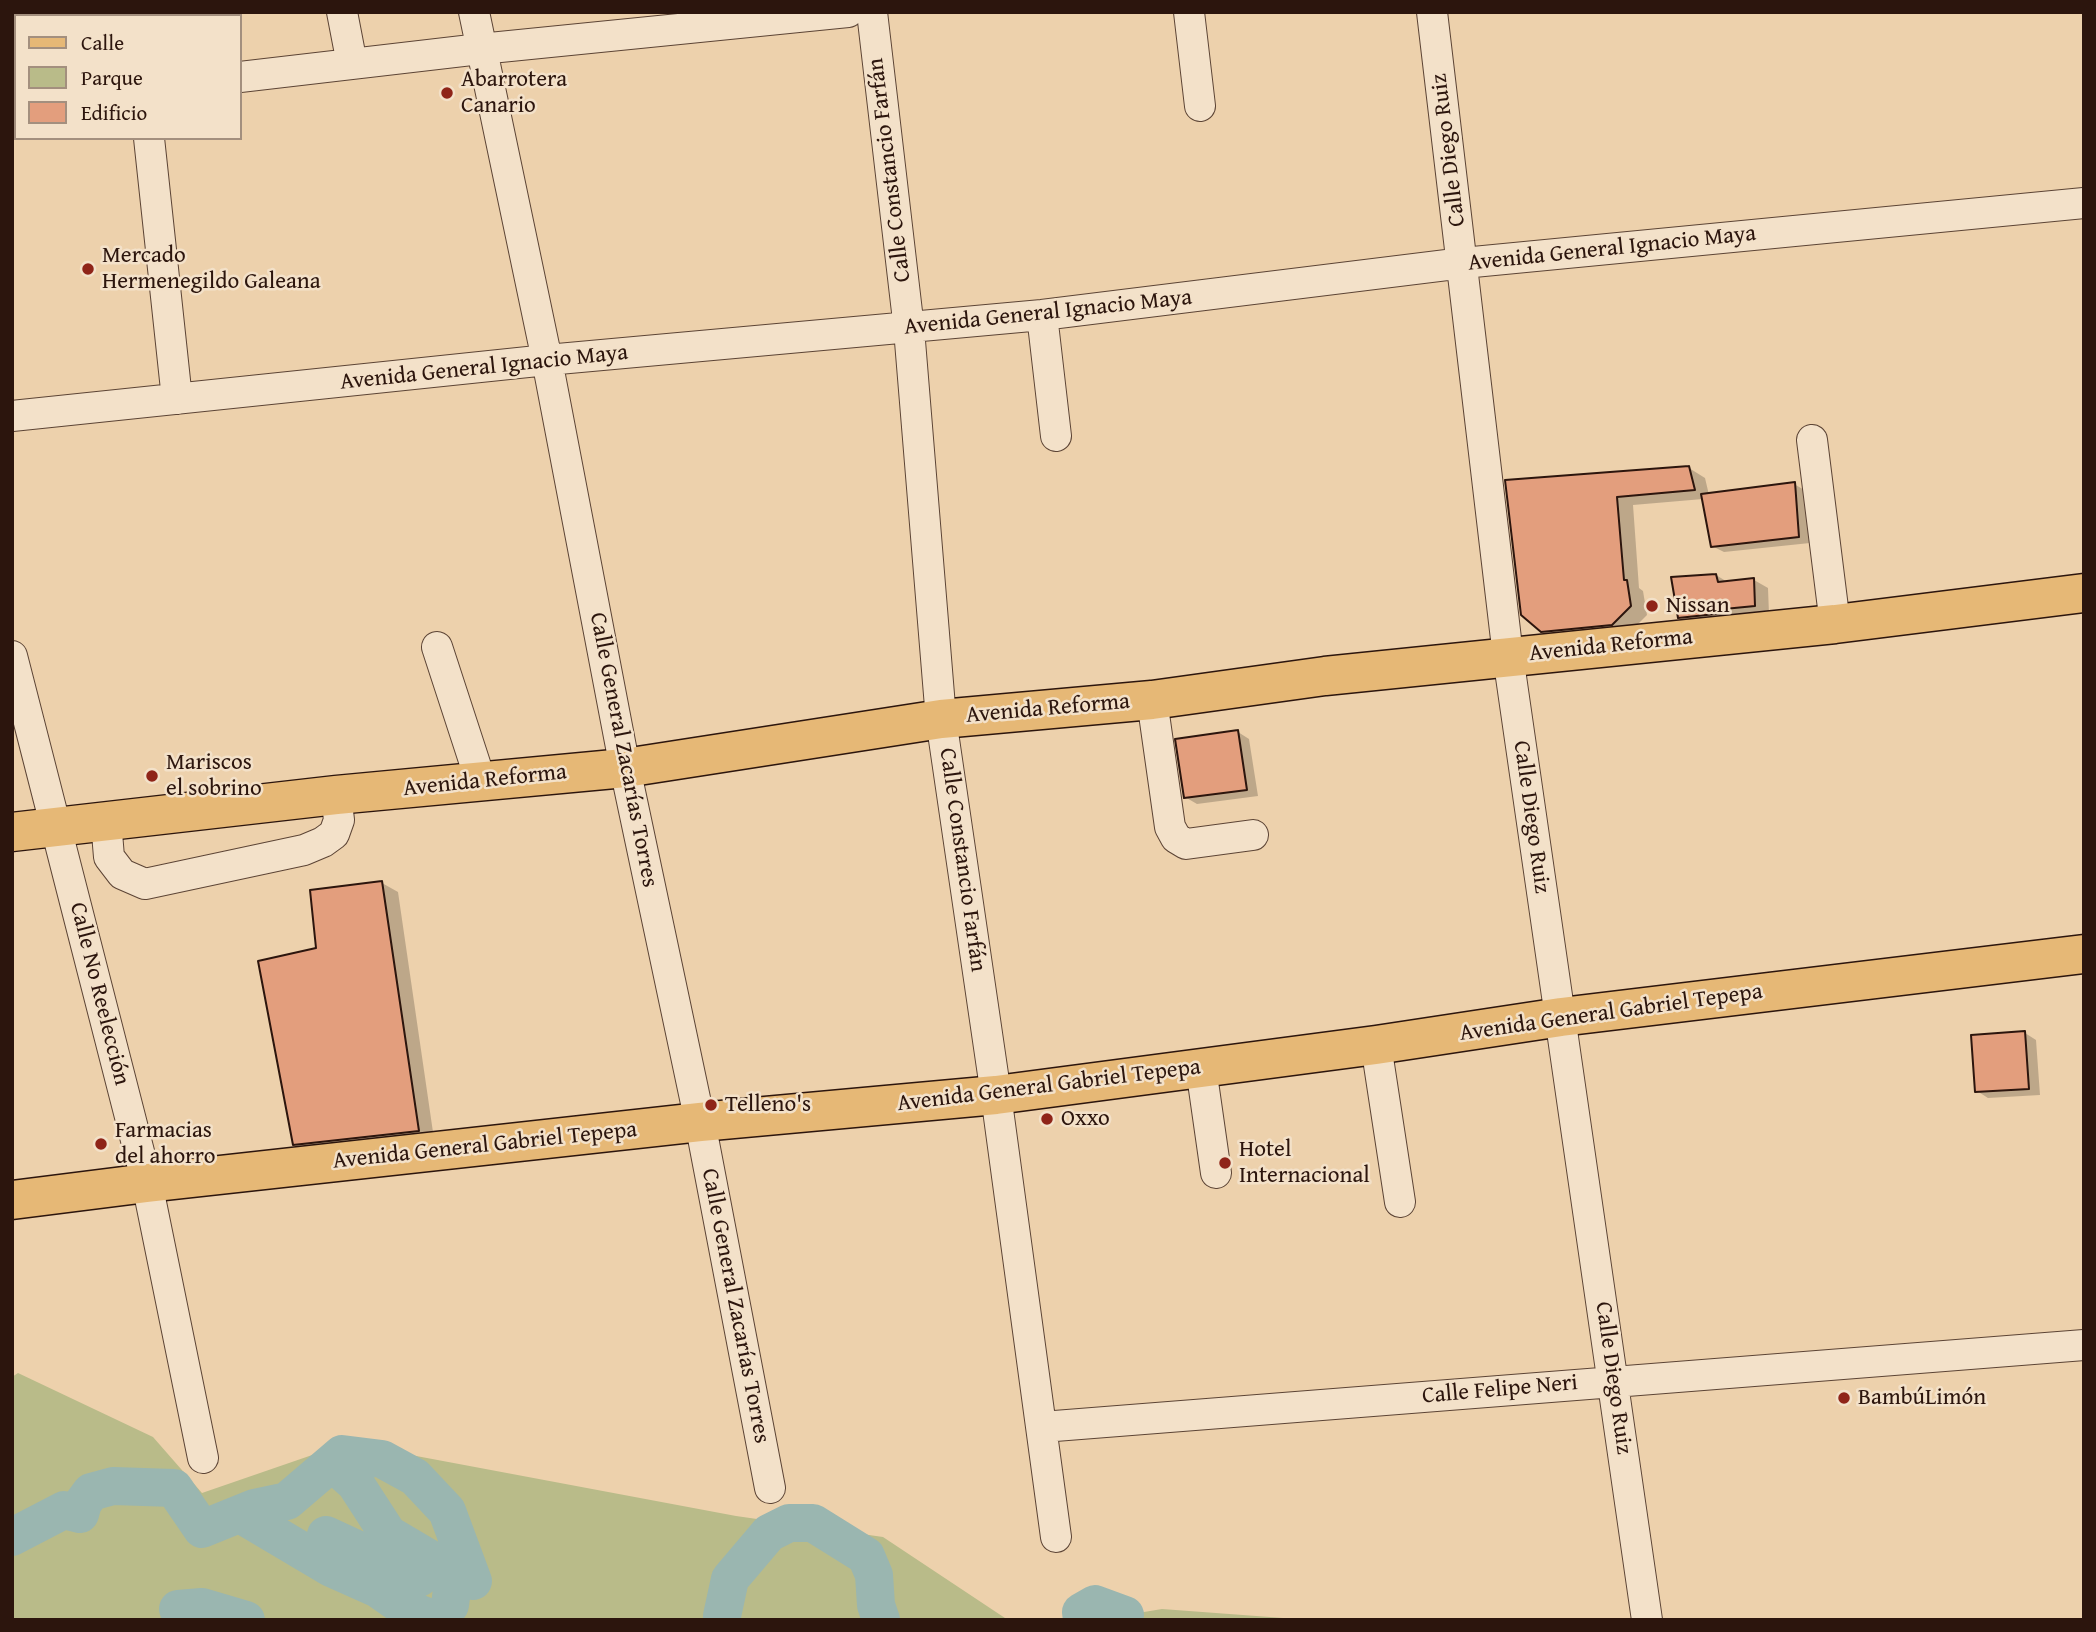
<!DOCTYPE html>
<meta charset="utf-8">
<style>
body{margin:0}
#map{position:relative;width:2096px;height:1632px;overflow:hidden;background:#edd1ac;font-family:"Gentium Book Plus",serif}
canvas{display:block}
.frame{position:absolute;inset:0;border:14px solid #2c150d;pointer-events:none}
.legend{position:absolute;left:14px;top:14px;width:228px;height:126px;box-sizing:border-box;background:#f3e1c9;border:2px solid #a38f7e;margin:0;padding:9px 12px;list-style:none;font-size:21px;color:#2c150d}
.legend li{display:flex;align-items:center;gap:14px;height:35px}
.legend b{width:35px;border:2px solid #a38f7e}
</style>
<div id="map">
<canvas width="2096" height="1632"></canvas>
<div class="frame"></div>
<ul class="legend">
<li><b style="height:9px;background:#e6b876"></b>Calle</li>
<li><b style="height:19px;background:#b9bb89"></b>Parque</li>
<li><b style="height:19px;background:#e39e7d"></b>Edificio</li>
</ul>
</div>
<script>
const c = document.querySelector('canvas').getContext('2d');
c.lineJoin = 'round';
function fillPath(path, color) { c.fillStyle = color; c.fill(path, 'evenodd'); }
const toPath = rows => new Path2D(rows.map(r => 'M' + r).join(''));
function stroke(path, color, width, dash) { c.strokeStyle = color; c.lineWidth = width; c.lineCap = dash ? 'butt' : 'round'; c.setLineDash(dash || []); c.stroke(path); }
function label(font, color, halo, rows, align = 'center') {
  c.font = font + ' "Gentium Book Plus",serif'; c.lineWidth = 5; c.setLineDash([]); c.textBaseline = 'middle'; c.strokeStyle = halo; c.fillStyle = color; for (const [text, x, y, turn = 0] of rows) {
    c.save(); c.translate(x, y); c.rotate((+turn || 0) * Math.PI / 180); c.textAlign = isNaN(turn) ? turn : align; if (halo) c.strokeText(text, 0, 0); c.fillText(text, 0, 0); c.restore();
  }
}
fillPath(toPath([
 [18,1373,153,1437,202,1493,347,1443,736,1516,883,1537,1008,1620,12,1620,12,1377],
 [1162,1609,1310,1620,1096,1620]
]), '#b9bb89');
fillPath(toPath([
 [1689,468,1705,478,1709,495,1794,484,1806,491,1810,543,1724,552,1712,546,1703,499,1633,505,1639,588,1643,591,1647,615,1629,633,1559,640,1542,631,1507,482],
 [1716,575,1729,583,1754,580,1768,588,1769,614,1694,625,1679,617],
 [1238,732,1249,739,1258,796,1197,804,1185,797],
 [382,883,398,892,434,1139,310,1153,294,1144,318,949],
 [2025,1033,2036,1040,2040,1095,1988,1098,1977,1091]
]), '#0003');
stroke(toPath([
 [329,1466,337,1467,355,1483,388,1534,454,1573,450,1605],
 [240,1514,331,1568,378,1589,405,1608,435,1620],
 [326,1535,419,1578],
 [12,1537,64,1510,80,1514,83,1503,91,1492,113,1486,174,1488,202,1529,254,1508,287,1501,342,1454,382,1459,415,1477,447,1511,473,1581],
 [178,1609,202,1607,246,1620],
 [722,1616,730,1579,769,1533,789,1523,813,1523,866,1556,874,1575,876,1605,881,1620],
 [1082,1620,1081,1612,1095,1604,1125,1615]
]), '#9ab6b0', 38);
const building = toPath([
 [1689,466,1695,490,1617,497,1624,580,1627,580,1631,606,1612,625,1541,632,1521,615,1505,480,1689,466],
 [1795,482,1799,537,1711,547,1701,494,1795,482],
 [1716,574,1718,582,1754,578,1755,606,1724,609,1725,613,1678,618,1671,577,1716,574],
 [1238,730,1247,790,1184,798,1175,739,1238,730],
 [382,881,419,1131,293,1145,258,961,316,948,310,890,382,881],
 [2025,1031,2029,1089,1975,1092,1971,1035,2025,1031]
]);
fillPath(building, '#e39e7d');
stroke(building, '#2c150d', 2);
const minor = toPath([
 [342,12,352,64],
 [474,12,547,360,625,768,700,1122,770,1488],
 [872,12,909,329,941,719,996,1095,1056,1537],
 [1189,12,1200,106],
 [1432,12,1508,656,1647,1620],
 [240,77,480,49,848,12],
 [12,103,16,103],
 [149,138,177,399],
 [1042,315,1056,436],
 [12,416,547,360,1042,315,1463,263,2084,203],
 [1812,440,1835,624],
 [437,647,481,782],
 [12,656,147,1183,203,1458],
 [1152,700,1170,827,1176,838,1186,844,1253,835],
 [106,821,109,857,122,874,145,884,304,850,323,842,334,834,339,820,336,795],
 [1376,1045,1400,1202],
 [1201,1068,1216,1173],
 [1042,1427,2084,1345]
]);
const major = toPath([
 [12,832,336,795,625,768,941,719,1152,700,1325,676,1835,624,2084,593],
 [12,1200,147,1183,700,1122,996,1095,1376,1045,1561,1017,2084,954]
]);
stroke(minor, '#5c4435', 32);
stroke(major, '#2c150d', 41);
stroke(minor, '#f3e1c9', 30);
stroke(major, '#e6b876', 38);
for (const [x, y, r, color] of [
 [447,93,7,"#8f2418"],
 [88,269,7,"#8f2418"],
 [1652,606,7,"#8f2418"],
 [152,776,7,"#8f2418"],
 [711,1105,7,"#8f2418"],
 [1047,1119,7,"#8f2418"],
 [101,1144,7,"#8f2418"],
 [1225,1163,7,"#8f2418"],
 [1844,1398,7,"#8f2418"]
]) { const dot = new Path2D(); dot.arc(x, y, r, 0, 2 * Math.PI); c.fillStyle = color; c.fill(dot); stroke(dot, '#f3e1c9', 2.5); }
label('23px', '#2c150d', '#f3e1c9', [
 ["Abarrotera",461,80],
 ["Canario",461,106],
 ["Mercado",102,256],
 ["Hermenegildo Galeana",102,282],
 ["Nissan",1666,606],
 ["Mariscos",166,763],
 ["el sobrino",166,789],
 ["Telleno's",725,1105],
 ["Oxxo",1061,1119],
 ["Farmacias",115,1131],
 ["del ahorro",115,1157],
 ["Hotel",1239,1150],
 ["Internacional",1239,1176],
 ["BambúLimón",1858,1398]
], 'left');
label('23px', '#2c150d', '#f3e1c9', [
 ["Calle Diego Ruiz",1449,150,-97],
 ["Calle Constancio Farfán",890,170,-97],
 ["Avenida General Ignacio Maya",1612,249,-6],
 ["Avenida General Ignacio Maya",1048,313,-6],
 ["Avenida General Ignacio Maya",484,368,-6],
 ["Avenida Reforma",1611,646,-6],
 ["Avenida Reforma",1048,709,-5],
 ["Calle General Zacarías Torres",623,750,79],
 ["Avenida Reforma",485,781,-6],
 ["Calle Diego Ruiz",1531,817,82],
 ["Calle Constancio Farfán",962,860,82],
 ["Calle No Reelección",99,994,76],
 ["Avenida General Gabriel Tepepa",1611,1013,-8],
 ["Avenida General Gabriel Tepepa",1049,1086,-7],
 ["Avenida General Gabriel Tepepa",485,1146,-6],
 ["Calle General Zacarías Torres",735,1306,79],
 ["Calle Diego Ruiz",1613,1378,82],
 ["Calle Felipe Neri",1500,1390,-5]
]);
</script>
